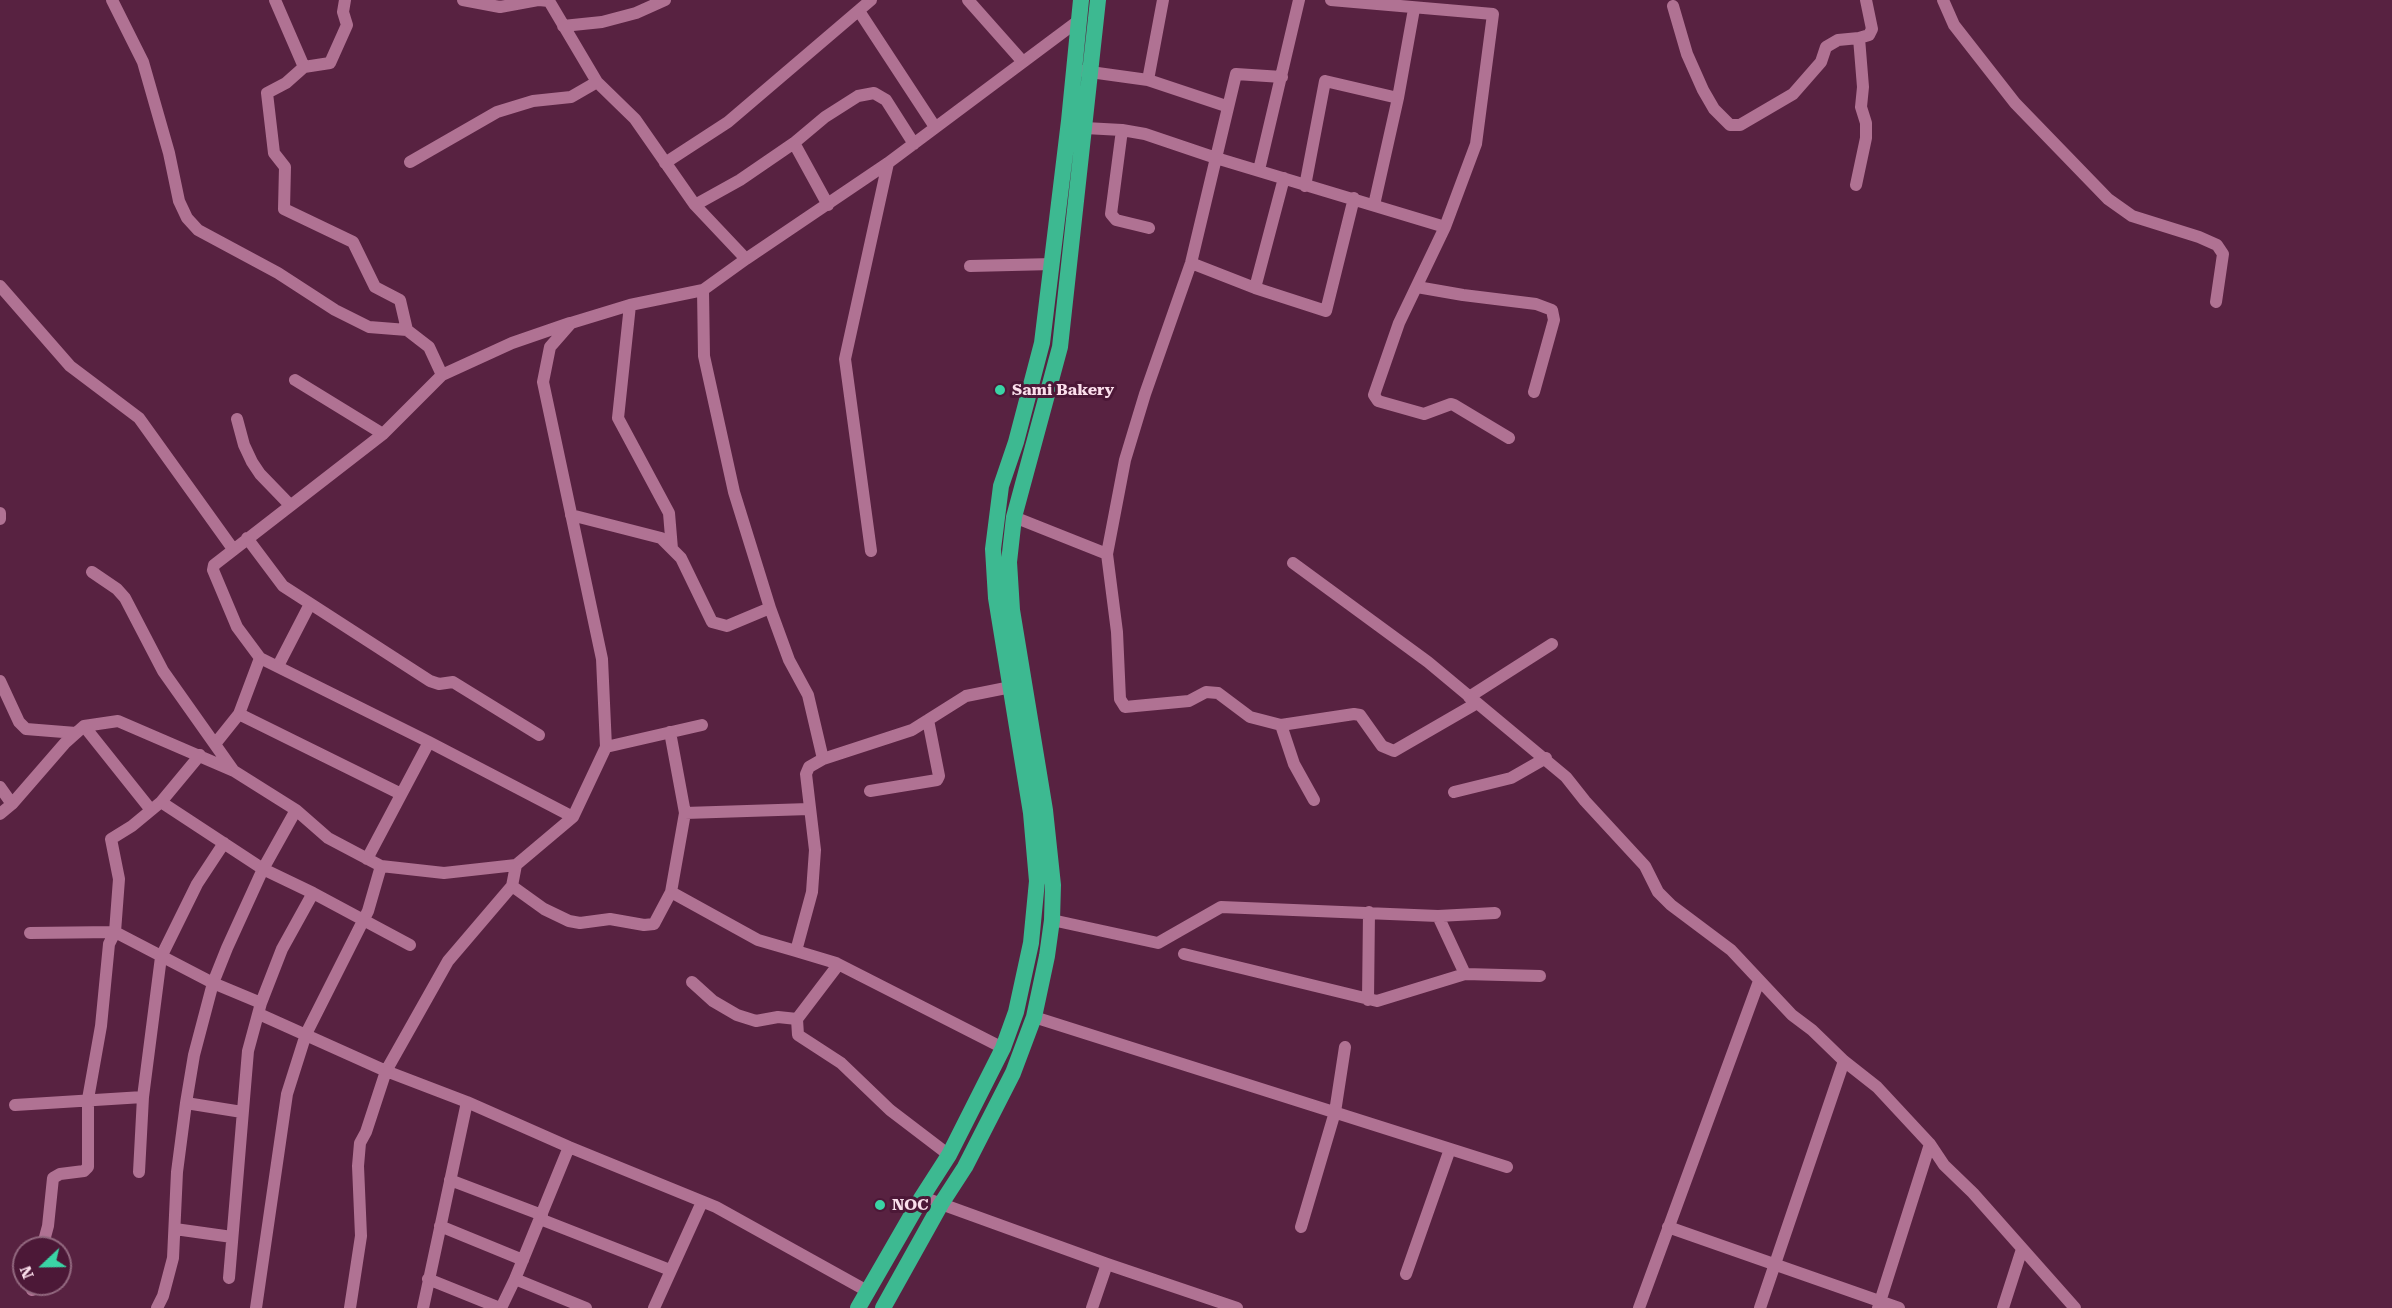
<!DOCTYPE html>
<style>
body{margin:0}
#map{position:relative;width:2392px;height:1308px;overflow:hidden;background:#582241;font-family:"Roboto Serif",serif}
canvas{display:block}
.north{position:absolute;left:12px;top:1236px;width:60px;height:60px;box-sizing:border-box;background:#4c1837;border:2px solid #92687f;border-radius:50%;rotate:248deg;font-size:16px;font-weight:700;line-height:24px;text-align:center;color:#fbdfec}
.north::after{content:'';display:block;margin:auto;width:21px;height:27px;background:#3ad4a5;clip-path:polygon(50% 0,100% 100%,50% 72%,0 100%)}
</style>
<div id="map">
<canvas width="2392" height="1308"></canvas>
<div class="north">N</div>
</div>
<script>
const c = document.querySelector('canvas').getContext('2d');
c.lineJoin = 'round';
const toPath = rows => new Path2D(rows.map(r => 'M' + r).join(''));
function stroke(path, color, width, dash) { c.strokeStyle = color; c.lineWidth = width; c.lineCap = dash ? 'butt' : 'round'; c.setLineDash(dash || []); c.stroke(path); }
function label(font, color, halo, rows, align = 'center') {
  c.font = font + ' "Roboto Serif",serif'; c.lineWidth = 6; c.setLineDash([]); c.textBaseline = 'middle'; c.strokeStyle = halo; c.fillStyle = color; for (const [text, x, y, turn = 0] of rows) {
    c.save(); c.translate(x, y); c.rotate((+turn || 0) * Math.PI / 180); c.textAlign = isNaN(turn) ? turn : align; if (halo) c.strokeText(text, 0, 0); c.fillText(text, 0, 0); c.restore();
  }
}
stroke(toPath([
 [112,0,143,62,169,153,179,201,187,218,198,230,278,273,335,310,369,327,407,330,429,347,442,375],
 [275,0,304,67,286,83,267,93,274,153,285,167,284,209,353,242,375,287,400,300,407,330],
 [463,0,500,7,538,0],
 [539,0,549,1,597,82,635,119,695,205,746,259],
 [968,0,1023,62],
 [1331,0,1493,14,1476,144,1445,227,1399,323,1374,395,1378,401,1424,414,1451,404,1454,405,1509,438],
 [1943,0,1954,25,2015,103,2108,199,2132,216,2199,237,2217,245,2223,254,2216,302],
 [1673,6,1687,54,1703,90,1714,109,1730,125,1740,125,1793,94,1821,62,1826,47,1838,40,1859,38],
 [859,11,935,127],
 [563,26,602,22,636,13,665,0],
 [304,67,330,63,347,25,343,12,345,0],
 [1083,71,1148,80,1226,106],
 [1282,77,1236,74,1191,263,1145,394,1125,460,1107,554,1117,632,1120,699,1125,707,1189,701,1206,692,1218,693,1250,717,1281,725,1354,714,1360,715,1382,746,1394,751,1477,703],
 [1148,80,1163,0],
 [1085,128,1122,130,1145,134,1216,158,1445,227],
 [1122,130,1111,214,1116,220,1149,228],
 [794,143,828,205],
 [410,162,497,112,533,101,571,97,597,82],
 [665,163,728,122,871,0],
 [1259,170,1299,0],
 [1856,185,1866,138,1866,123,1861,107,1863,87,1859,38,1869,35,1872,29,1866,0],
 [1305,186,1325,81,1398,98],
 [695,205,740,180,794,143,825,117,858,96,874,93,886,100,914,144],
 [1374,205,1398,98,1414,9],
 [1191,263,1255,288,1326,311,1354,198],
 [970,266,1053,264],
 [0,286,70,366,139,418,233,549],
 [1417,287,1463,295,1536,304,1552,310,1554,320,1534,392],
 [1255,288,1284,178],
 [630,305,618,418,669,513,672,549],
 [295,380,383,434],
 [237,419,244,445,252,462,260,474,289,504],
 [0,513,0,519],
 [571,515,661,538,681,558,712,622,727,626,770,608,734,492,704,356,703,290],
 [1014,517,1107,554],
 [247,538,283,586,430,681,439,684,453,682,539,735],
 [871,551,845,359,888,163],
 [1293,563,1428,662,1566,777,1585,801,1645,866,1658,892,1671,905,1731,950,1792,1015,1812,1030,1844,1061,1877,1087,1930,1144,1944,1165,1973,1193,2075,1308],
 [92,572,117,589,125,598,163,671,233,770],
 [770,608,789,660,808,695,823,759,809,767,806,774,815,850,812,892,796,951,836,963,1003,1048],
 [260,658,429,742,573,817],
 [278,666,310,604],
 [0,681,19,722,26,729,76,733],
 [1469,697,1552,644],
 [239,714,401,794],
 [1281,725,1294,764,1314,800],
 [84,726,151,810],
 [215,744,239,714,260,658,237,627,213,570,214,565,383,434,442,375,512,343,570,323],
 [606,747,702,725],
 [823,759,912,730,966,696,1011,687],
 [0,787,12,804],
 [870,791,937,780,939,776,928,720],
 [1454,792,1511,778,1546,758],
 [161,802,263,869,313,893,410,945],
 [685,813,809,809],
 [0,814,12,804,65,743,84,726,118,721,234,771,296,810,328,838,381,866,444,873,516,865,573,817,606,747,602,659,543,382,550,347,571,323,630,305,703,290,746,259,888,163,1078,21],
 [367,859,429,742],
 [516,865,512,886,448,961,386,1071,467,1102,569,1147,716,1207,869,1292],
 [512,886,544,909,569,921,580,923,610,919,644,925,654,924,671,892,685,813,670,732],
 [671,892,758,940,796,951],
 [1438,916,1465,974],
 [1052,920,1158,943,1221,907,1438,916,1495,913],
 [30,933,115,932,213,983,261,1003],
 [1184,954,1377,1001,1465,974,1540,976],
 [836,963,835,969,797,1019,798,1035,841,1063,890,1110,949,1155],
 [692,982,713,1001,737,1015,756,1021,778,1017,797,1019],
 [1368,1000,1369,912],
 [259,1014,386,1071,366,1132,360,1143,358,1166,361,1236,350,1308],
 [1034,1017,1507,1167],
 [186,1103,242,1112],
 [15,1105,143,1097],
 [139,1172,143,1097,161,957,197,884,224,843],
 [450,1180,542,1215],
 [922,1197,1107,1264,1237,1308],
 [540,1219,670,1270],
 [440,1226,523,1260],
 [1301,1227,1335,1112,1345,1047],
 [1668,1227,1899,1308],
 [175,1229,232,1237],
 [42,1248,48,1226,53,1178,60,1174,84,1171,88,1167,88,1099,101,1026,109,944,115,932,119,879,111,839,132,826,161,802,200,755],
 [1406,1274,1450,1149],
 [229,1278,248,1051,261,1003,282,949,313,893],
 [428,1279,500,1308],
 [515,1279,586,1308],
 [32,1290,33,1284],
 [157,1308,163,1296,173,1258,177,1172,186,1103,194,1055,213,983,227,948,263,869,296,810],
 [256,1308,287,1094,306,1034,368,911,381,866],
 [423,1308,467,1102],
 [501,1308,515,1279,569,1147],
 [654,1308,702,1202],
 [1092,1308,1107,1264],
 [1639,1308,1759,981],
 [1760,1308,1844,1061],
 [1878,1308,1930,1144],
 [2003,1308,2022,1249]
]), '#b07293', 12);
stroke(toPath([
 [858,1308,922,1197,949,1155,1003,1048,1016,1012,1031,943,1037,881,1031,813,996,598,993,549,1001,486,1016,442,1042,343,1069,121,1081,0],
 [883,1308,941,1204,965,1167,1013,1073,1034,1017,1047,956,1052,920,1053,885,1045,810,1012,610,1009,562,1014,517,1060,347,1098,0]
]), '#3db991', 16);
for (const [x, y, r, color] of [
 [1000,390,6,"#3ad4a5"],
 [880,1205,6,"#3ad4a5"]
]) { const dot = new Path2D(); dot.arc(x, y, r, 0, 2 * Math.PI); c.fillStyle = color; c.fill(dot); stroke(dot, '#4c1837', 2); }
label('bold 16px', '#fbdfec', '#4c1837', [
 ["Sami Bakery",1012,390],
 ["NOC",892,1205]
], 'left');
</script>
